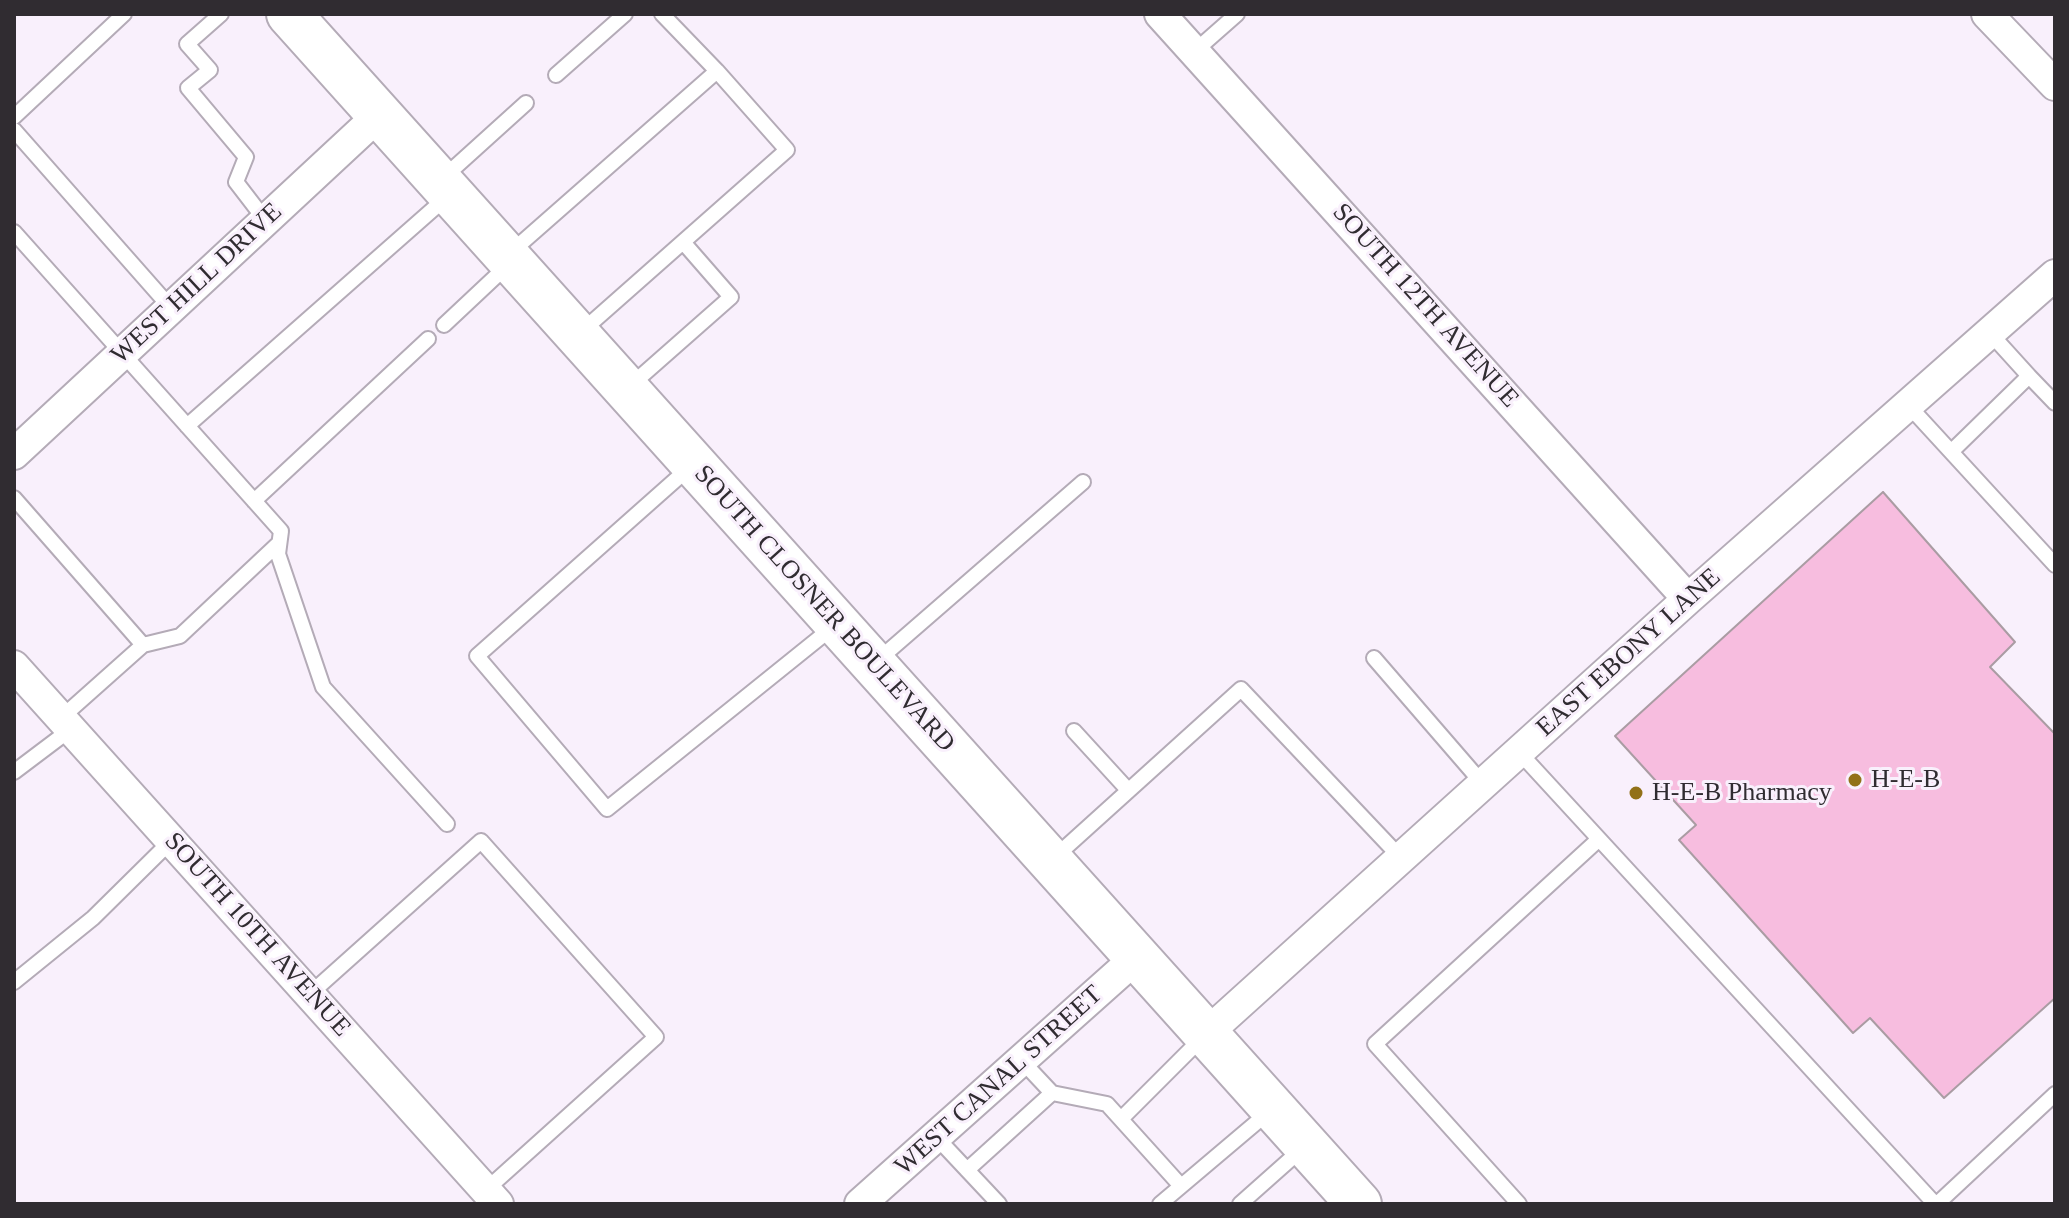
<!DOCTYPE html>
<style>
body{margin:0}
#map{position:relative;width:2069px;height:1218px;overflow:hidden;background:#f9f0fc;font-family:"Times New Roman",serif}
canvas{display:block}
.frame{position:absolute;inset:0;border:16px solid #302c31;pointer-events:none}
</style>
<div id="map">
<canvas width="2069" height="1218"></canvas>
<div class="frame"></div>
</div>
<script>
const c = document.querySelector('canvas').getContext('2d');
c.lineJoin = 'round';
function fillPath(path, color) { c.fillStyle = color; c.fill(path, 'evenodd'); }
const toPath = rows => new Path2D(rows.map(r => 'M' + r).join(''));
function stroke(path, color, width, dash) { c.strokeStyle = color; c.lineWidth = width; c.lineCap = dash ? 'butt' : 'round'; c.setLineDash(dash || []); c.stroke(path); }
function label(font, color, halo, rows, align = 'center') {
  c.font = font + ' "Times New Roman",serif'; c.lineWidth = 6; c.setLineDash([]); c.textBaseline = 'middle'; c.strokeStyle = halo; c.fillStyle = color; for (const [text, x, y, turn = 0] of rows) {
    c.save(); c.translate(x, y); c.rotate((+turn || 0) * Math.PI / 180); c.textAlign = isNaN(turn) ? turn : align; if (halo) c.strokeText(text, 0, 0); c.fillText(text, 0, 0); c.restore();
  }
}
const building = toPath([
 [1883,492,2015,642,1990,667,2055,734,2055,998,1944,1098,1870,1018,1853,1033,1679,840,1696,825,1615,736,1883,492]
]);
fillPath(building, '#f7bddf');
stroke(building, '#aa9ca3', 2);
const service = toPath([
 [221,14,187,44,210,70,188,88,246,157,236,182,266,221],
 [662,14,717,71],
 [1195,51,1237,14],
 [556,75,625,14],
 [14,117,124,14],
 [14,130,171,308],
 [443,178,526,103],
 [14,232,281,531,278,554,323,687,447,824],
 [510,253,717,71,787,150,581,332],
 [444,325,509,264],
 [1990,333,2029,376],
 [630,386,731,297,683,242],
 [1908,405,2055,565],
 [187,426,448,196],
 [1952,451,2029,376,2055,403],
 [690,467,477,656,607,809,833,627],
 [14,498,143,645,61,718],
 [254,501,428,339],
 [143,645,180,636,279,543],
 [1374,658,1483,784],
 [877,661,1083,482],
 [1074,731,1128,790],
 [1519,752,1935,1204],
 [14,772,71,729],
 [1055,857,1241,689,1401,858],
 [14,982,93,918,172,840],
 [310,994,481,841,656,1037,487,1189],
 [1022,1061,1052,1093],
 [1122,1118,1203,1037],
 [938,1139,999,1204],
 [967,1170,1052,1093,1107,1104,1181,1186],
 [1160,1204,1270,1111],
 [1240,1204,1303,1148],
 [1519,1204,1375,1044,1599,839],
 [1937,1204,2055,1094]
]);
const minor = toPath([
 [1160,14,1688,599],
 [1987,14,2055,85],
 [14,454,380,114],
 [14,666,498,1204],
 [1206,1034,1688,599,2055,275],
 [860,1204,1137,957]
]);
const primary = toPath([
 [289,14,1359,1204]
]);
stroke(service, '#b4abb7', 18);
stroke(minor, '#b4abb7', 34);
stroke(primary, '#b4abb7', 48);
stroke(service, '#fff', 14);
stroke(minor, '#fff', 30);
stroke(primary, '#fff', 44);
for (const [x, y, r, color] of [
 [1855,780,8,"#927118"],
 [1636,793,8,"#927118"]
]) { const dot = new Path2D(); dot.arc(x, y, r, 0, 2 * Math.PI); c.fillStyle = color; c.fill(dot); stroke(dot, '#f9f0fc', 3); }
label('26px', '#302c31', '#f9f0fc', [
 ["WEST HILL DRIVE",197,284,-43],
 ["SOUTH 12TH AVENUE",1425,306,48],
 ["SOUTH CLOSNER BOULEVARD",824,609,48],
 ["EAST EBONY LANE",1629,653,-42],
 ["SOUTH 10TH AVENUE",257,935,48],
 ["WEST CANAL STREET",999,1081,-42]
]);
label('26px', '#302c31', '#f9f0fc', [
 ["H-E-B",1871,780],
 ["H-E-B Pharmacy",1652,793]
], 'left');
</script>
